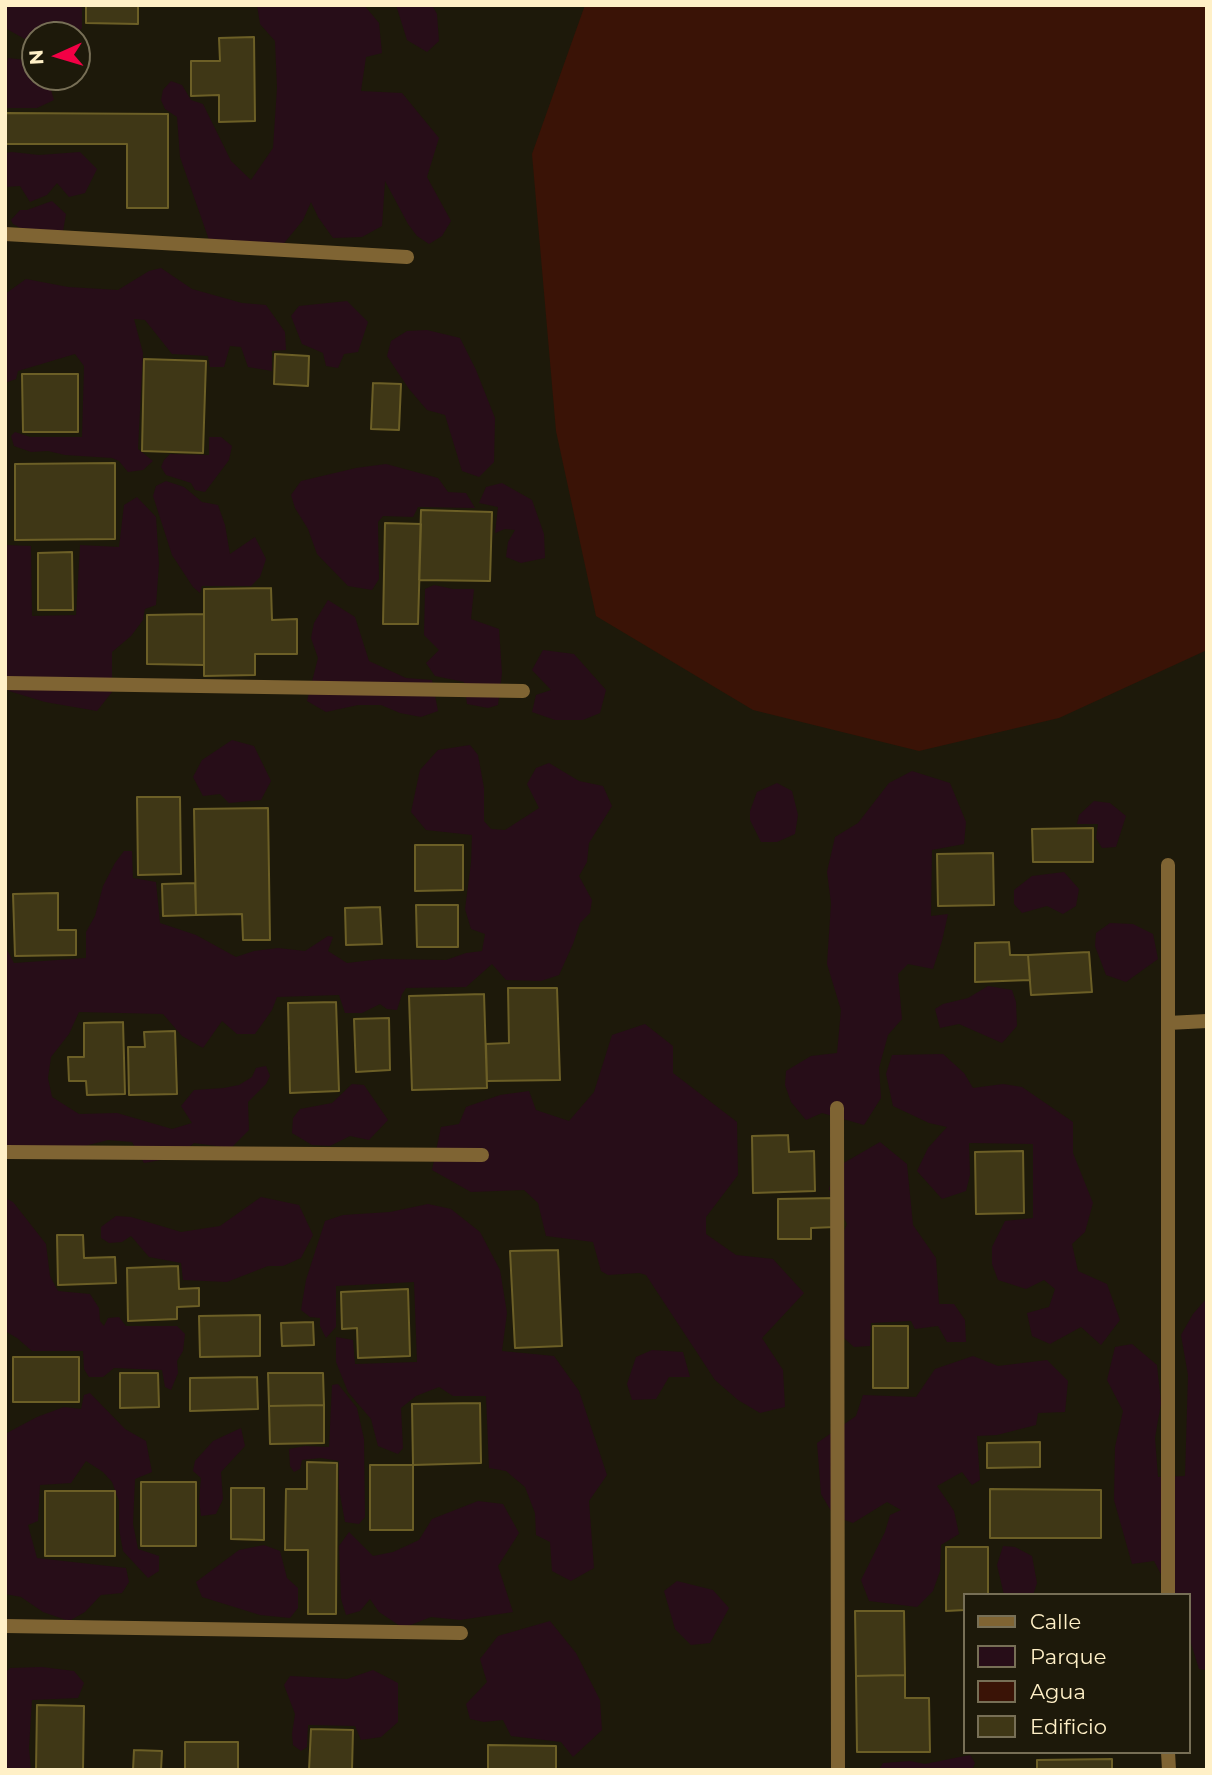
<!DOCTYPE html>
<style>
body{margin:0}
#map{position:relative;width:1212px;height:1775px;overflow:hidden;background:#1d190a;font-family:Montserrat,sans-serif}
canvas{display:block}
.frame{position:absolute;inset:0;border:7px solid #fff0c7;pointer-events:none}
.legend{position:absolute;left:963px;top:1593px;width:228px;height:161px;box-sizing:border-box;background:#1d190a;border:2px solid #776f56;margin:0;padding:9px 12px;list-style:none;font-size:21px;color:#fff0c7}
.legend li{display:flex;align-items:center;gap:14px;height:35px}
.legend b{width:35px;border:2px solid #776f56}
.north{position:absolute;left:21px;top:21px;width:70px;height:70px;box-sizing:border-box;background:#1d190a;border:2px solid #776f56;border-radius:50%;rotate:266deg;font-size:19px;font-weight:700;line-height:28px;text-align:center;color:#fff0c7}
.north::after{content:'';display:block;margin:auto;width:24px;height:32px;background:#f20045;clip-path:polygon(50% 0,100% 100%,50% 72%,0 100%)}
</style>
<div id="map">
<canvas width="1212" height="1775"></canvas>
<div class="frame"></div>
<ul class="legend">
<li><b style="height:9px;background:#7f6433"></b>Calle</li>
<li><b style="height:19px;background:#270d18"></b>Parque</li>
<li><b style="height:19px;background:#3a1306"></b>Agua</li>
<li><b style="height:19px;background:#3f3716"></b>Edificio</li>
</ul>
<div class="north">N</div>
</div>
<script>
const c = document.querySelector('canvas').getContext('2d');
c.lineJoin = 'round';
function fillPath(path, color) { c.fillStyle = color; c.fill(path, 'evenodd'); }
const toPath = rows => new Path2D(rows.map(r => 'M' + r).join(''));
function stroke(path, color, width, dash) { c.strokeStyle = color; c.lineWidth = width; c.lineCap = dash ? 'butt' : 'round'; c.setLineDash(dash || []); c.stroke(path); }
fillPath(toPath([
 [5,5,82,5,82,28,76,35,35,35,35,44,32,43,5,28],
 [257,5,364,5,379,23,382,53,366,57,361,91,402,93,439,138,427,177,451,221,442,236,429,244,417,236,408,224,385,181,382,226,362,237,333,238,318,217,311,202,303,220,281,247,209,240,180,157,177,117,165,109,161,100,163,90,171,81,182,85,191,100,203,104,231,161,251,180,273,148,277,88,275,41,260,24],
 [396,5,432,5,437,14,439,41,427,52,407,40],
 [8,58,35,61,35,77,47,77,54,100,37,108,5,108,5,72],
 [12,152,39,155,80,152,97,169,85,193,69,197,57,183,47,195,30,202,20,186,5,187,5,153],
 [52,201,66,214,62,237,32,234,13,224,11,220,20,210,27,210],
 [161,268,192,289,242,303,266,305,285,332,286,350,272,351,272,371,248,367,241,347,230,346,224,367,210,367,208,356,172,354,145,320,134,319,143,353,138,449,153,461,143,470,128,472,119,461,112,458,65,455,48,451,31,452,14,446,11,436,15,432,30,437,82,437,84,366,75,354,18,371,16,379,5,383,5,294,26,279,68,287,118,290,149,271],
 [347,301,368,322,358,352,344,354,338,368,326,366,323,353,302,344,291,316,299,306],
 [427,330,460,338,476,370,495,418,494,462,479,477,462,471,445,415,427,410,409,389,387,356,391,341,407,331],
 [209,437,221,437,232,446,229,460,205,492,195,490,191,483,166,475,161,467,164,460,170,454,209,455],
 [386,464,438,478,448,492,466,493,475,508,418,507,413,517,383,516,378,522,379,579,372,590,348,586,317,554,308,529,295,508,291,495,301,481,356,468],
 [166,481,184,487,202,502,218,505,225,525,230,554,255,537,266,559,260,577,251,586,202,586,200,593,193,587,172,555,153,496,156,486],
 [502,483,532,500,544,534,545,558,521,563,506,557,508,542,515,530,505,529,495,533,498,507,479,503,486,487],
 [137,497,156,517,159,564,156,605,145,609,143,620,131,636,112,652,112,692,97,711,45,702,9,691,5,682,5,520,7,545,31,546,32,616,76,615,80,545,119,547,124,505],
 [434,585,453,589,474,589,471,619,499,629,502,673,498,705,488,708,467,704,464,682,435,676,426,663,439,650,424,635,425,589],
 [328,600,355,617,369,661,406,678,432,680,438,711,421,717,400,713,381,705,358,705,326,712,307,701,318,658,311,638,314,623],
 [543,650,574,654,606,690,600,713,583,720,555,720,532,712,536,695,551,690,532,670],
 [232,740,254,746,271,781,261,800,229,803,220,794,203,796,193,777,202,760],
 [470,745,478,755,484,788,484,821,491,829,505,830,539,808,527,784,536,768,549,763,579,781,603,786,612,806,589,843,587,862,579,876,592,900,590,913,580,923,573,944,559,975,541,981,506,980,492,964,466,987,406,988,402,994,397,1010,387,1009,380,1004,362,1013,345,1013,339,995,277,997,272,1010,255,1034,237,1034,222,1021,203,1048,182,1036,163,1014,79,1012,69,1034,51,1057,48,1078,52,1097,79,1114,117,1113,172,1129,192,1123,181,1106,194,1090,224,1088,239,1085,252,1077,256,1068,266,1066,270,1076,266,1084,248,1102,249,1130,231,1148,194,1143,177,1157,144,1163,132,1142,108,1140,85,1146,9,1148,5,1144,5,946,14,963,86,958,86,932,95,916,103,886,115,863,124,851,132,851,133,878,156,882,160,923,196,935,236,957,254,951,278,948,305,951,328,936,333,937,328,951,347,963,381,959,446,960,466,953,482,951,485,934,471,929,465,909,471,863,472,835,426,830,411,812,420,770,438,750],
 [912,771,950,783,966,822,964,844,932,850,931,916,948,914,942,941,933,969,908,964,898,974,902,1019,888,1035,879,1068,881,1098,864,1125,822,1113,806,1120,791,1102,785,1085,786,1071,811,1056,837,1053,841,1010,827,964,831,903,827,872,835,837,858,823,889,783],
 [777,783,792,791,798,815,795,834,777,842,761,842,750,820,750,811,757,792],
 [1094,801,1110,803,1126,816,1116,847,1102,848,1096,838,1098,824,1077,824,1079,815],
 [1064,872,1079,889,1076,906,1063,914,1047,906,1022,913,1014,904,1014,890,1032,876],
 [1110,923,1133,924,1153,934,1158,959,1126,982,1106,975,1095,946,1096,933],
 [988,986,1012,990,1016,1002,1017,1026,1002,1043,959,1024,940,1028,935,1009,943,1004,968,998],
 [645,1024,673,1046,673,1073,737,1122,738,1175,706,1217,706,1234,736,1255,773,1259,804,1293,762,1338,783,1370,785,1407,760,1413,738,1400,715,1380,646,1275,639,1273,608,1275,601,1271,593,1242,546,1236,538,1203,524,1190,471,1192,432,1170,441,1127,459,1124,466,1107,500,1095,529,1091,536,1110,569,1121,594,1092,612,1035],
 [943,1054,964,1073,973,1088,1003,1084,1022,1087,1073,1122,1073,1153,1093,1203,1085,1232,1072,1244,1078,1271,1107,1284,1120,1320,1101,1345,1081,1327,1050,1344,1032,1336,1027,1313,1049,1307,1055,1289,1044,1280,1026,1289,998,1280,992,1264,992,1247,1005,1221,1033,1218,1033,1144,969,1143,970,1175,966,1191,942,1199,917,1171,928,1148,947,1127,929,1123,893,1106,886,1074,892,1055],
 [352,1084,364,1085,388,1120,369,1140,350,1136,330,1146,312,1145,292,1133,293,1118,300,1109,332,1103],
 [880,1142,907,1164,913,1225,936,1258,939,1304,954,1304,965,1320,966,1342,947,1342,938,1326,915,1329,911,1321,871,1323,870,1346,854,1347,834,1329,836,1249,847,1224,829,1189,835,1168],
 [261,1197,299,1205,313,1235,301,1258,283,1266,268,1266,227,1282,183,1280,181,1263,149,1257,131,1236,122,1242,109,1243,101,1238,101,1227,116,1216,131,1217,181,1232,220,1226],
 [5,1198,13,1202,46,1244,50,1276,58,1291,90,1294,99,1308,100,1321,104,1326,108,1318,119,1317,126,1326,177,1326,185,1334,183,1351,177,1361,178,1373,171,1390,165,1387,162,1370,114,1368,103,1377,89,1377,84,1369,83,1351,32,1351,17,1338,5,1331],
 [428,1204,451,1209,480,1232,500,1270,507,1313,502,1351,554,1356,579,1391,607,1475,589,1501,594,1568,571,1581,552,1571,550,1542,536,1535,535,1513,525,1487,506,1471,489,1468,486,1396,453,1396,439,1387,416,1396,401,1408,403,1448,398,1454,378,1446,371,1419,348,1392,336,1362,336,1337,353,1340,355,1364,417,1362,414,1282,336,1286,336,1327,326,1338,320,1326,320,1318,310,1317,301,1310,306,1280,325,1221,343,1215,390,1212],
 [1207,1298,1207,1670,1199,1669,1189,1637,1189,1595,1172,1595,1154,1561,1132,1564,1114,1500,1115,1447,1123,1411,1107,1380,1115,1347,1132,1344,1157,1365,1161,1403,1155,1438,1158,1477,1185,1476,1188,1375,1181,1335,1193,1314],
 [652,1350,683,1352,690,1377,669,1377,656,1399,632,1400,627,1384,636,1357],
 [973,1356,998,1366,1047,1360,1068,1381,1065,1412,1038,1413,1036,1425,997,1435,977,1436,980,1480,972,1485,962,1472,937,1486,954,1511,959,1534,941,1545,940,1571,933,1591,917,1607,869,1601,861,1580,885,1532,890,1515,901,1510,887,1502,853,1523,834,1516,821,1494,817,1443,856,1416,863,1395,916,1397,935,1369],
 [338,1384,357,1408,364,1439,365,1517,359,1524,345,1522,339,1489,339,1461,321,1458,302,1460,300,1469,294,1472,290,1466,289,1449,305,1446,329,1447,332,1385],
 [90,1393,125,1429,146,1441,152,1472,135,1479,133,1524,138,1549,159,1556,159,1571,148,1578,123,1551,119,1529,119,1501,112,1482,103,1472,86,1461,71,1483,40,1485,38,1521,28,1525,37,1558,126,1568,129,1582,122,1593,101,1595,85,1612,69,1621,43,1612,21,1597,5,1594,5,1434,37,1417,64,1407,81,1409,84,1395],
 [241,1428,245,1446,221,1472,223,1499,216,1514,201,1516,199,1500,201,1478,193,1471,195,1461,213,1441],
 [478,1501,503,1504,519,1533,498,1566,513,1612,460,1620,431,1617,403,1628,379,1612,370,1599,360,1611,346,1615,341,1599,339,1546,349,1532,373,1556,393,1552,419,1540,432,1519],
 [264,1545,280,1551,287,1578,298,1588,298,1608,290,1618,260,1615,202,1597,196,1582,239,1550],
 [1003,1546,1015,1547,1032,1556,1037,1583,1033,1595,1004,1595,997,1565],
 [677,1581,713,1590,729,1608,710,1643,691,1645,675,1629,664,1591],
 [550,1621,576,1653,600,1700,602,1730,573,1757,561,1742,511,1736,503,1720,484,1722,470,1719,466,1704,487,1682,480,1659,498,1636],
 [42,1667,74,1671,84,1683,78,1698,32,1700,29,1748,31,1770,5,1770,5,1673,10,1668],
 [373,1670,398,1683,398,1722,381,1737,361,1740,355,1726,308,1725,307,1747,301,1751,293,1745,292,1734,295,1714,284,1685,290,1676,347,1679],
 [970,1755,975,1763,972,1770,879,1770,883,1763,910,1761,925,1764]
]), '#270d18');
fillPath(toPath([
 [585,5,1207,5,1207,650,1059,718,919,751,753,710,596,616,556,431,532,154]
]), '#3a1306');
const building = toPath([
 [86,5,138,5,138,24,86,23,86,5],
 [254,37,255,121,219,122,219,95,191,96,191,61,220,61,219,38,254,37],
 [5,113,168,114,168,208,127,208,127,144,5,144,5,113],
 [275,354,309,356,308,386,274,384,275,354],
 [144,359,206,361,203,453,142,451,144,359],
 [22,374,78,374,78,432,23,432,22,374],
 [373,383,401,384,399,430,371,429,373,383],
 [115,463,115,539,15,540,15,464,115,463],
 [421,510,492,512,490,581,419,580,421,510],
 [385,523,421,524,418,624,383,624,385,523],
 [72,552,73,610,38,610,38,553,72,552],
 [271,588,272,620,297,619,297,654,255,654,255,675,204,676,204,589,271,588],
 [204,614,204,665,147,664,147,615,204,614],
 [137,797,180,797,181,874,138,875,137,797],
 [268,808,270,940,243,940,242,914,196,915,194,809,268,808],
 [1093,828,1093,862,1033,862,1032,829,1093,828],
 [415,845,463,845,463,890,415,891,415,845],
 [993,853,994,905,938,906,937,854,993,853],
 [195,883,196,915,163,916,162,884,195,883],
 [58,893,58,930,76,930,76,955,15,956,13,894,58,893],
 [416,905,458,905,458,947,417,947,416,905],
 [380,907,382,944,346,945,345,908,380,907],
 [1009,942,1010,955,1028,955,1030,980,975,982,975,943,1009,942],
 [1089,952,1092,992,1031,995,1028,955,1089,952],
 [508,988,557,988,560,1080,487,1081,486,1044,509,1043,508,988],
 [484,994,487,1088,412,1090,409,996,484,994],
 [336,1002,339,1091,290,1093,288,1003,336,1002],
 [389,1018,390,1070,356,1072,354,1019,389,1018],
 [123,1022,125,1094,87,1095,86,1081,69,1081,68,1057,84,1057,84,1023,123,1022],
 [175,1031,177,1094,129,1095,128,1047,145,1047,144,1032,175,1031],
 [788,1135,789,1152,814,1151,815,1191,753,1193,752,1136,788,1135],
 [1023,1151,1024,1213,976,1214,975,1152,1023,1151],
 [835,1198,835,1227,811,1228,811,1239,778,1239,778,1199,835,1198],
 [57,1235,83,1235,84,1258,115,1257,116,1283,58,1285,57,1235],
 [558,1250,562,1346,515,1348,510,1251,558,1250],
 [178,1266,179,1289,199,1288,199,1306,177,1307,177,1319,128,1321,127,1268,178,1266],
 [408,1289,410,1356,358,1358,357,1328,342,1329,341,1292,408,1289],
 [260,1315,260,1356,200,1357,199,1316,260,1315],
 [313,1322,314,1345,282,1346,281,1323,313,1322],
 [873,1326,908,1326,908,1388,873,1388,873,1326],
 [13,1357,79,1357,79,1402,13,1402,13,1357],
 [120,1373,158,1373,159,1407,120,1408,120,1373],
 [268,1373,323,1373,324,1405,269,1406,268,1373],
 [257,1377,258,1409,190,1411,190,1378,257,1377],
 [480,1403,481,1463,413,1465,412,1404,480,1403],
 [324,1405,324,1443,270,1444,269,1406,324,1405],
 [1040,1442,1040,1467,987,1468,987,1443,1040,1442],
 [307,1462,337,1463,336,1614,308,1614,308,1550,285,1550,286,1489,307,1489,307,1462],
 [370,1465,413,1465,413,1530,370,1530,370,1465],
 [141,1482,196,1482,196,1546,141,1546,141,1482],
 [231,1488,264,1488,264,1540,231,1539,231,1488],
 [990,1489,1101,1490,1101,1538,990,1538,990,1489],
 [45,1491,115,1491,115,1556,45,1556,45,1491],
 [946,1547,988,1547,988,1595,965,1595,965,1610,946,1611,946,1547],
 [855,1611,904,1611,905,1675,856,1676,855,1611],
 [905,1675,905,1698,929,1698,930,1752,857,1752,856,1676,905,1675],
 [37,1705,84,1706,83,1770,36,1770,37,1705],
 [311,1729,353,1730,352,1770,309,1770,311,1729],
 [185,1742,238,1742,238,1770,185,1770,185,1742],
 [488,1745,556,1746,556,1770,488,1770,488,1745],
 [134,1750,162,1751,161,1770,133,1770,134,1750],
 [1112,1759,1112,1770,1037,1770,1037,1760,1112,1759]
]);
fillPath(building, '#3f3716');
stroke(building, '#6c5f26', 2);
stroke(toPath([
 [5,234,407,257],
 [5,683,523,691],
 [1168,865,1168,1595],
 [1168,1023,1207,1021],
 [837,1108,838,1770],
 [5,1152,482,1155],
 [5,1626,461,1633],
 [1168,1752,1169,1770]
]), '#7f6433', 14);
</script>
